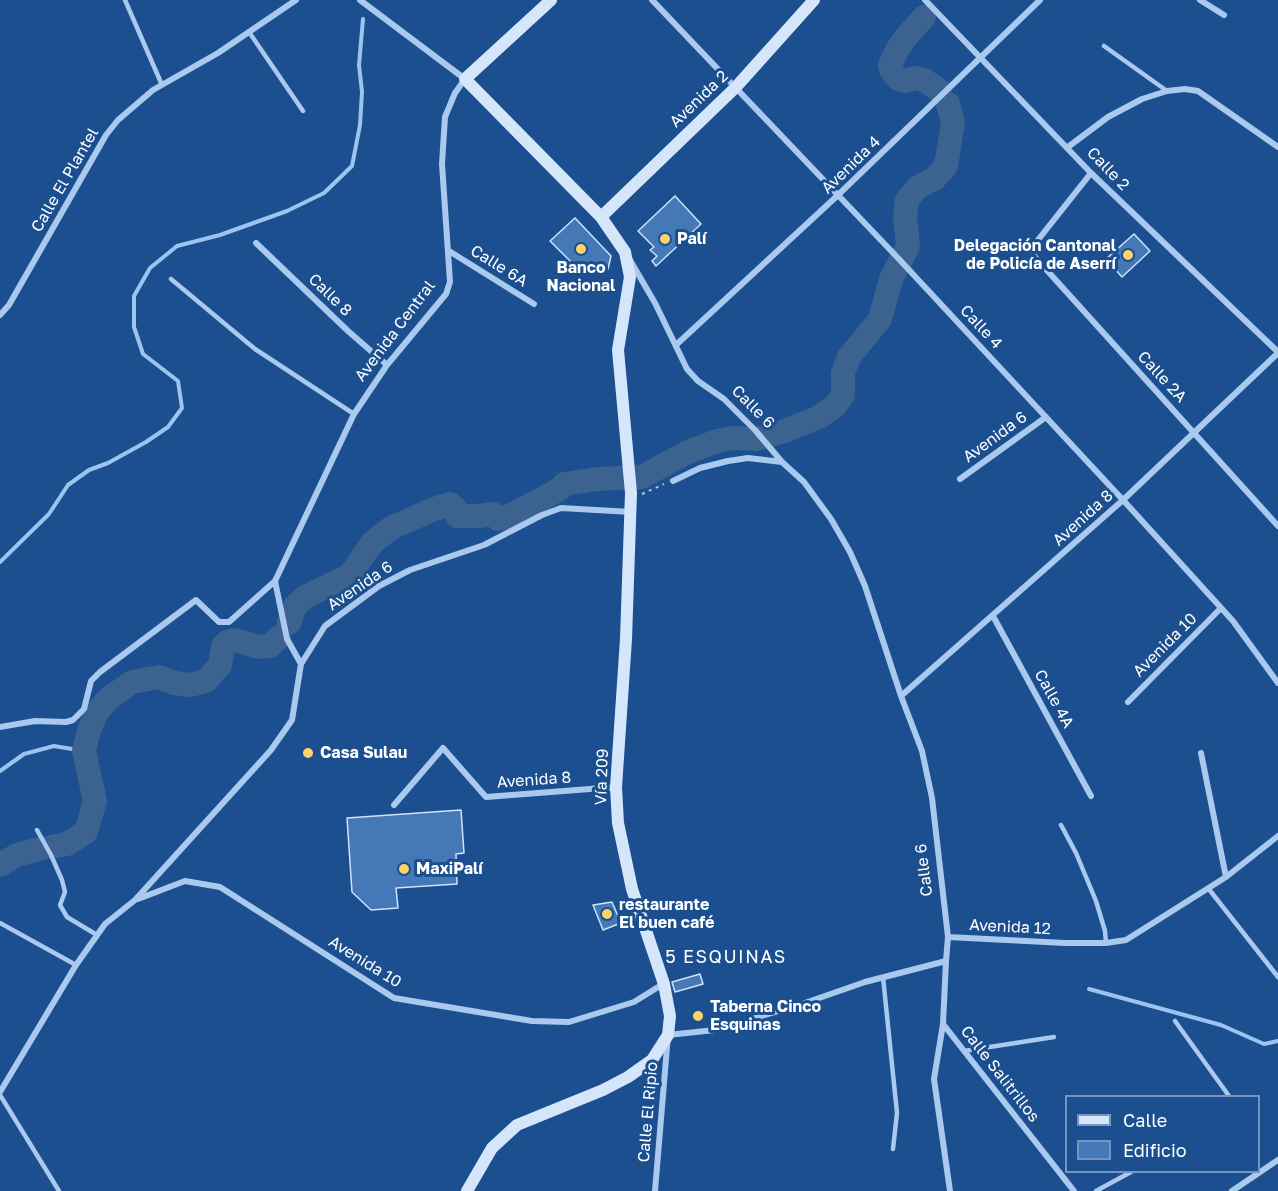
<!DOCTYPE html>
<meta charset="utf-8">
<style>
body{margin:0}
#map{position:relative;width:1278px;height:1191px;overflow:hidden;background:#1b4f8f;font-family:"Golos Text",sans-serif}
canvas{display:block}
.legend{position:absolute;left:1065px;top:1095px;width:195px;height:78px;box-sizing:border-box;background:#1b4f8f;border:2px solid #7695bc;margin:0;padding:8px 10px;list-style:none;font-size:18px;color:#fff}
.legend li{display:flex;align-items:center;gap:12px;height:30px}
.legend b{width:30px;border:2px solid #7695bc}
</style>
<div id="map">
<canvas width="1278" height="1191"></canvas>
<ul class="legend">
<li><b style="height:8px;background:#d6e6fa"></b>Calle</li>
<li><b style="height:16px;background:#4478b7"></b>Edificio</li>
</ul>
</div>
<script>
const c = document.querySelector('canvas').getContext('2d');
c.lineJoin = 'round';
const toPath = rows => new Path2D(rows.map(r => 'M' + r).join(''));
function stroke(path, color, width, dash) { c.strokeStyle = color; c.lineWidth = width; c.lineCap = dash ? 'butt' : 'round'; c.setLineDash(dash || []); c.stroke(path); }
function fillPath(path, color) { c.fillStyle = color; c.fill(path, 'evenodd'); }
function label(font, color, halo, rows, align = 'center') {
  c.font = font + ' "Golos Text",sans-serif'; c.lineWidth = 6; c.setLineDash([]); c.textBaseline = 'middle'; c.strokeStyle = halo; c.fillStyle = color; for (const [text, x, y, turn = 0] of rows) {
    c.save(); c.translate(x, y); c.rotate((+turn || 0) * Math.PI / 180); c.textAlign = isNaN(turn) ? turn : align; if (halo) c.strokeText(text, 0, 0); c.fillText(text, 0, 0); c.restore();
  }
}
stroke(toPath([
 [0,562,49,514,68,485,89,470,108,463,146,442,168,427,182,408,178,381,143,354,134,327,134,296,150,268,177,246,220,235,287,211,324,193,352,166,360,125,362,92,359,65,363,19],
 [0,771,24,754,54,746,84,751],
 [1089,989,1221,1025,1264,1044,1278,1041]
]), '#9cc4f0', 4);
stroke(toPath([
 [924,17,907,36,897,50,890,65,891,70,898,79,905,81,915,78,924,80,940,91],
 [289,623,295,606,305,597,350,575,372,543,391,528,434,509,450,504,455,508,457,516,479,516,493,514,498,519,507,517,542,499,560,489,564,484,597,479,642,477,686,453,717,441,733,438,757,439,785,431,819,417,835,406,843,395,843,373,849,357,880,319,891,279,908,246,905,216,907,200,918,187,934,179,946,166,953,122,948,104],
 [51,847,67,844,86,832,95,801,84,751,89,730,97,712,108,699,132,682,159,677,174,683,190,685,206,681,220,665,223,646,227,642,235,640,259,647,270,646,279,637],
 [0,865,17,855,43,848]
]), '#3c6290', 24);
const building = toPath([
 [675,196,701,224,656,266,652,261,657,256,650,250,654,247,638,231,675,196],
 [575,218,611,256,608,269,582,273,550,241,575,218],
 [1134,234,1150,251,1122,277,1106,259,1134,234],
 [461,810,464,853,456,854,457,884,396,888,398,908,371,910,352,892,347,818,461,810],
 [612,902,621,923,603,930,593,905,612,902],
 [700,974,703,984,675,992,672,982,700,974]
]);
fillPath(building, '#4478b7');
stroke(building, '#cfe3fa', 1.5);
stroke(toPath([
 [642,494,664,484]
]), '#a9c9ee', 2, [3, 4.5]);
stroke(toPath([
 [125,0,162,85],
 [249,32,303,111],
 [1104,46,1167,91],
 [171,279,255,349,354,414],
 [1061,825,1076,853,1096,901,1105,931,1106,943],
 [37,830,51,855,62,880,65,892,60,905,67,917,97,935],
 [1208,888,1278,977],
 [0,923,76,965],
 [883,977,897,1113,893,1149],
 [1175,1021,1229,1096],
 [964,1051,1054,1037],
 [0,1095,59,1191],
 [1096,1191,1131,1172]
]), '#a9c9ee', 4.5);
stroke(toPath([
 [652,0,897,257,1123,500,1233,621,1278,683],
 [925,0,1091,173,1278,352],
 [1200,0,1224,15],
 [1068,147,1108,117,1142,99,1167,91,1185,89,1198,91,1278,147],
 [1091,173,1034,245,1034,256,1278,526],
 [256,243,348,331,387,365],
 [449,251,534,304],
 [630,260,655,303,687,369,698,381,724,399,755,430,782,462,804,482,831,519,850,552,865,586,901,696,922,751,932,798,948,937],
 [0,315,9,305,106,135,118,120,153,90,218,53,296,0],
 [676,345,837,196,1040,0],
 [960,479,1046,417],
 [673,481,700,468,728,461,748,458,782,462],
 [993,616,1091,796],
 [301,664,287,639,275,581,354,414,387,365,446,294,450,282,442,164,445,117,455,93,465,79,360,0],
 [901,696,1123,500,1278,353],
 [1128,702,1221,608],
 [0,727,35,721,66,722,73,720,84,709,91,681,100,672,196,600,219,622,229,622,275,581],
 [1201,753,1226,877],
 [394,805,443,748,486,797,616,787],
 [138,899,185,881,220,887,394,998,532,1021,569,1022,634,1002,663,984],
 [946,961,943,1024,1074,1191],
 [943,1024,934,1079,950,1191],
 [0,1092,76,965,105,924,135,900,271,750,292,720,301,664,325,626,379,586,410,570,484,545,542,515,561,508,631,512],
 [655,1191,668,1035,715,1030,802,1004,865,982,946,961,948,937,1065,943,1106,943,1126,940,1226,877,1278,836],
 [1232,1191,1278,1160]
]), '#a9c9ee', 6);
stroke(toPath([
 [601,217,736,87,814,0],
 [467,1191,492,1148,517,1125,603,1090,628,1077,652,1060,668,1035,670,1016,664,984,632,889,618,823,616,787,626,639,631,493,618,350,630,277,625,252,601,217,465,79,551,0]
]), '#d6e6fa', 12);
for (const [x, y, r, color] of [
 [665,239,6,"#ffd166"],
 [581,249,6,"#ffd166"],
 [1128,255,6,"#ffd166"],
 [308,753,6,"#ffd166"],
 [404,869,6,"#ffd166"],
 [607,914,6,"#ffd166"],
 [698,1016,6,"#ffd166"]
]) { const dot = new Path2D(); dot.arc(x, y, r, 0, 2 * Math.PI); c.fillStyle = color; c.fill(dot); stroke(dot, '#1b4f8f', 2); }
label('16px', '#fff', '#1b4f8f', [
 ["Avenida 2",699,99,-44],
 ["Avenida 4",851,165,-44],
 ["Calle 2",1108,169,46],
 ["Calle El Plantel",65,180,-60],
 ["Calle 6A",499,266,32],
 ["Calle 8",330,295,44],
 ["Calle 4",981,327,47],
 ["Avenida Central",395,331,-53],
 ["Calle 2A",1162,377,47],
 ["Calle 6",753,407,45],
 ["Avenida 6",995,437,-36],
 ["Avenida 8",1083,518,-42],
 ["Avenida 6",360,586,-34],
 ["Avenida 10",1165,645,-45],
 ["Calle 4A",1054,699,61],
 ["Vía 209",602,777,-88],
 ["Avenida 8",534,780,-4],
 ["Calle 6",924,870,-97],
 ["Avenida 12",1010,927,3],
 ["Avenida 10",365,962,32],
 ["Calle Salitrillos",1000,1074,52],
 ["Calle El Ripio",648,1112,-85]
]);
label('bold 16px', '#fff', '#1b4f8f', [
 ["Palí",677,239],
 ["Delegación Cantonal",1116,246,"right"],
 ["de Policía de Aserrí",1116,264,"right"],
 ["Banco",581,268,"center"],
 ["Nacional",581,286,"center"],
 ["Casa Sulau",320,753],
 ["MaxiPalí",416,869],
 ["restaurante",619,905],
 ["El buen café",619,923],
 ["Taberna Cinco",710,1007],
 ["Esquinas",710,1025]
], 'left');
c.letterSpacing = '1.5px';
label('18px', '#fff', '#1b4f8f', [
 ["5 ESQUINAS",726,957]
]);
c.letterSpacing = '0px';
</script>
